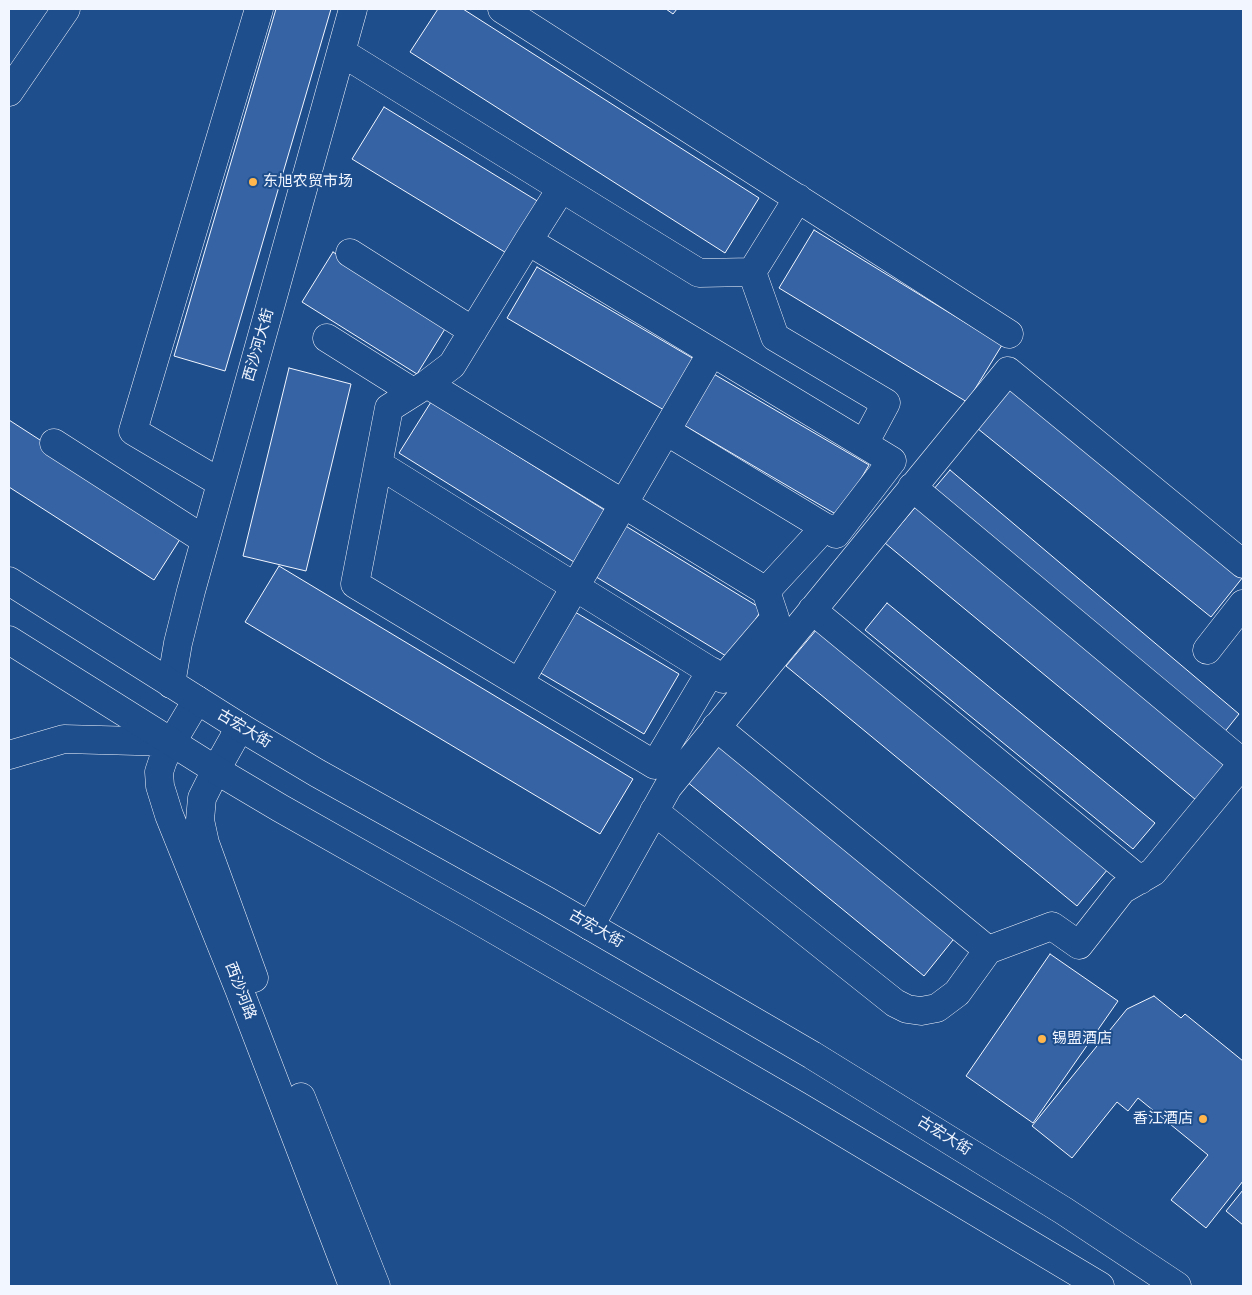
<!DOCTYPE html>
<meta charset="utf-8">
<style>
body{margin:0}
#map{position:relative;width:1252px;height:1295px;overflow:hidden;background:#1f4e8c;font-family:"Varela Round",sans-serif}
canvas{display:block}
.frame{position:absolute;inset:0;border:10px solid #f2f6ff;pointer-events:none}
</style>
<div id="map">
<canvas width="1252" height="1295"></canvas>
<div class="frame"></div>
</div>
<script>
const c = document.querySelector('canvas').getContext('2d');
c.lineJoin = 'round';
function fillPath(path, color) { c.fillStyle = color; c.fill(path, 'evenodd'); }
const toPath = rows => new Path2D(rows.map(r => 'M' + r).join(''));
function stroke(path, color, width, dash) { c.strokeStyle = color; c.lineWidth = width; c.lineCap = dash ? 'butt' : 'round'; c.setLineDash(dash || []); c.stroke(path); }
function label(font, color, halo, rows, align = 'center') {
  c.font = font + ' "Varela Round","Noto Sans SC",sans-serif'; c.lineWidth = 4; c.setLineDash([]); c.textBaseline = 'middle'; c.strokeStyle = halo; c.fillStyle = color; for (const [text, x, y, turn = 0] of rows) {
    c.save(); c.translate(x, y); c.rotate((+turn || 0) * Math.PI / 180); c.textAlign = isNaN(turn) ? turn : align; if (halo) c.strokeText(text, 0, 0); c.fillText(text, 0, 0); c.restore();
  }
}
const building = toPath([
 [276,9,331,9,225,371,174,356,276,9],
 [438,9,463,9,759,198,725,253,410,52,438,9],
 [666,9,677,9,673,14,666,9],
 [384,107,539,202,508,254,352,159,384,107],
 [814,230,1002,345,967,402,779,288,814,230],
 [333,252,448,324,417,374,302,302,333,252],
 [537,267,694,359,664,410,507,318,537,267],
 [289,368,351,384,306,571,243,556,289,368],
 [712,373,869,465,839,516,682,424,712,373],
 [1007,381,1243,577,1211,617,972,424,1007,381],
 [431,402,606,511,574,562,399,453,431,402],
 [9,420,184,533,154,580,9,487,9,420],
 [950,470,1239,714,1223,734,933,490,950,470],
 [918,504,1228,761,1196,800,885,543,918,504],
 [624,525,762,609,731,659,593,575,624,525],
 [279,566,633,779,600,834,245,622,279,566],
 [887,603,1155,823,1133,849,865,630,887,603],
 [575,612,679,674,644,734,539,672,575,612],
 [817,629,1108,869,1077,906,786,666,817,629],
 [719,741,957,935,924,976,686,781,719,741],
 [1050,954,1118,1001,1033,1123,966,1076,1050,954],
 [1154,996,1181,1018,1185,1014,1243,1061,1243,1181,1206,1228,1171,1200,1208,1155,1138,1098,1128,1111,1117,1102,1072,1158,1032,1126,1127,1009,1154,996],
 [1243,1190,1243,1225,1226,1211,1243,1190]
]);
fillPath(building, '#3563a3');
stroke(building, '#f2f6ff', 1);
const minor = toPath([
 [502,9,1009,334],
 [341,52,699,273,752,272,775,337,886,403,864,444],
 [561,189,528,241,892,461,836,534,666,431],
 [528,241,452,365,427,384,389,408,355,584,655,765,711,671],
 [350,253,473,331],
 [752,272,798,198],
 [327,338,413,392],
 [427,384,766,591,825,527],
 [54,443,205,540],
 [378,464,723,679,775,618,766,591],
 [221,483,133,431,259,9],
 [812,610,1140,880],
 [1207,650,1243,604],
 [519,683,712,352],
 [171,684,178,643,191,591,353,9],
 [197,700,172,742,163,760,159,772,160,786,169,815,239,989,353,1286],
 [240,727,216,770,202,798,200,820,205,843,254,978],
 [716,727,988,950],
 [9,755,64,739,172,742],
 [654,811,895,1003,907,1009,921,1011,937,1008,957,993,988,950,1052,926,1079,945,1122,890,1153,872,1243,763,912,487],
 [590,926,668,787,1008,371,1243,564],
 [301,1097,376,1286]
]);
const major = toPath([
 [9,92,66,9],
 [9,581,240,727,317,773,547,901,812,1055,1064,1211,1177,1286],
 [9,640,216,770,280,808,469,915,797,1105,1100,1286]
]);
stroke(minor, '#f2f6ff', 29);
stroke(major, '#f2f6ff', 29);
stroke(minor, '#1f4e8c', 28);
stroke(major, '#1f4e8c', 28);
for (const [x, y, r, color] of [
 [253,182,5,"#ffb74d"],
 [1042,1039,5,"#ffb74d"],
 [1203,1119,5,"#ffb74d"]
]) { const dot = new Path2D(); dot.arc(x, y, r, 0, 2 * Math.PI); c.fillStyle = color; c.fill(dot); stroke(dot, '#1f4e8c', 2); }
label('15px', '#f2f6ff', '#1f4e8c', [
 ["东旭农贸市场",263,182],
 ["锡盟酒店",1052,1039],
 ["香江酒店",1193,1119,"right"]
], 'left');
label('15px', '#f2f6ff', '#1f4e8c', [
 ["西沙河大街",259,345,-74],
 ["古宏大街",244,729,31],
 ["古宏大街",596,929,30],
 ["西沙河路",240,991,69],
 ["古宏大街",944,1136,32]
]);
</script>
